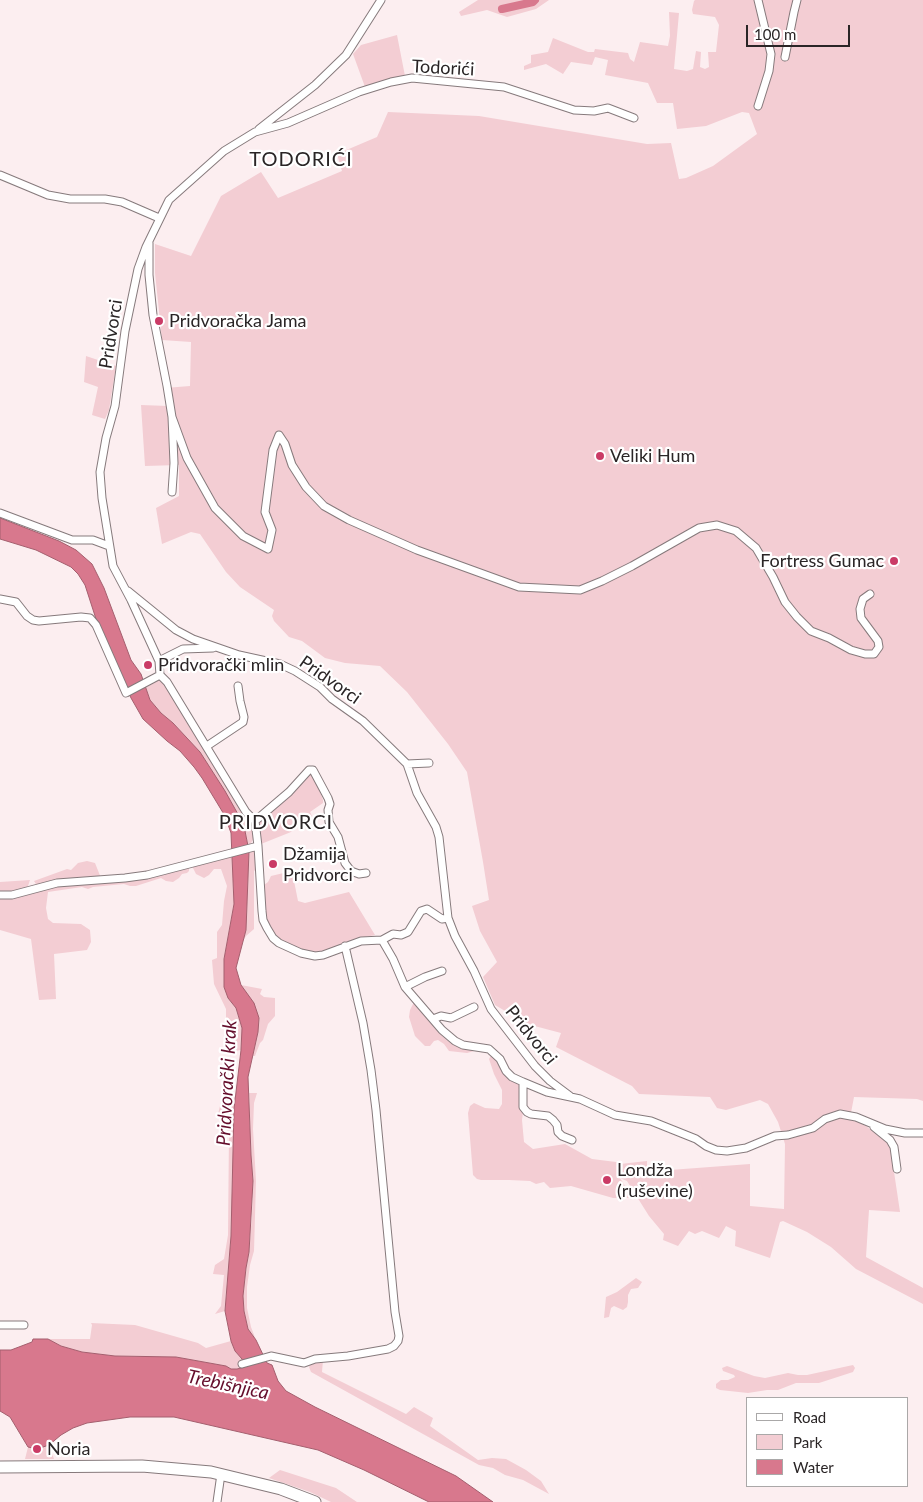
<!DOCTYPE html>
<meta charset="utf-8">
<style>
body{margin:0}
#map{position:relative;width:923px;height:1502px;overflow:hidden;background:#fceef0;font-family:Lato,sans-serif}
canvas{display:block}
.legend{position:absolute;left:746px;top:1397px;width:162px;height:90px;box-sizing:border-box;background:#fff;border:1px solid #aaa8a8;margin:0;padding:6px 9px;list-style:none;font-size:15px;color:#2a2526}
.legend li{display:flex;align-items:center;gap:10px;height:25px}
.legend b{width:25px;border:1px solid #aaa8a8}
.scale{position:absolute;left:746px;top:25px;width:104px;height:22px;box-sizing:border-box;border:2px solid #2a2526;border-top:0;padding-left:6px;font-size:15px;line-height:18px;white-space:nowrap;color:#2a2526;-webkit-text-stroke:4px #fff;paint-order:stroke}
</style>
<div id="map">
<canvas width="923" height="1502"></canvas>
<ul class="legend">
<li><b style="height:6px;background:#fff"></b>Road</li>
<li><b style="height:14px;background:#f3cdd3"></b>Park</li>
<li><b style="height:14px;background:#d8788d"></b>Water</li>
</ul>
<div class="scale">100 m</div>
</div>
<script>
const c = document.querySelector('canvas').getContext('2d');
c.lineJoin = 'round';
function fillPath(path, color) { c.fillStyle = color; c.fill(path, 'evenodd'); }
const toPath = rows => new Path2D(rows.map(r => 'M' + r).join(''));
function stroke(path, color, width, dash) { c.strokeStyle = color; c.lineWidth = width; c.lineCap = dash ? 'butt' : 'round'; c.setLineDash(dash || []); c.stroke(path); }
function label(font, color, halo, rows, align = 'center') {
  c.font = font + ' Lato,sans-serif'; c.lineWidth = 4.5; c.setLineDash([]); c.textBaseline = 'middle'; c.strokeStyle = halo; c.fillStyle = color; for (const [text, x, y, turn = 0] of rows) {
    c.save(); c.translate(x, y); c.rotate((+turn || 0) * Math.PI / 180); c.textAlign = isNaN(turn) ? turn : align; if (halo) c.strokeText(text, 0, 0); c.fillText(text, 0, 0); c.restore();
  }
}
fillPath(toPath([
 [478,0,549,0,536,9,507,17,487,10,461,16,459,12],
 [695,0,923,0,923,1101,917,1099,854,1097,850,1118,866,1126,890,1145,900,1212,869,1210,866,1257,923,1288,923,1304,856,1269,831,1247,807,1232,783,1221,780,1222,770,1258,735,1246,736,1231,726,1226,719,1238,702,1231,695,1234,689,1231,678,1246,663,1240,664,1234,649,1216,627,1181,620,1178,633,1198,613,1198,571,1186,550,1188,544,1182,536,1184,530,1181,509,1180,481,1180,477,1179,473,1175,468,1113,470,1106,474,1103,485,1108,499,1109,502,1104,502,1090,494,1074,489,1059,492,1054,519,1083,520,1094,519,1104,523,1112,522,1120,524,1142,533,1149,565,1144,592,1159,616,1162,620,1164,647,1161,647,1169,670,1170,750,1164,750,1206,784,1209,785,1144,778,1122,768,1104,760,1100,726,1110,717,1108,710,1097,639,1094,632,1086,556,1047,561,1033,527,1024,495,1005,483,977,497,962,480,931,472,906,489,900,483,862,467,772,448,744,407,692,380,666,345,663,325,658,302,641,289,637,274,621,272,616,274,610,240,587,226,572,200,534,191,532,162,544,156,508,179,496,179,465,145,466,141,405,168,406,165,388,190,386,191,342,162,340,155,273,155,244,191,256,221,196,261,172,278,198,342,171,337,154,377,137,388,112,479,116,647,144,671,143,679,179,686,178,713,166,757,134,749,113,742,112,706,126,677,129,673,103,657,103,648,83,605,75,608,60,595,57,592,65,571,62,563,74,546,64,524,70,524,66,531,63,531,55,548,52,553,38,588,52,594,52,595,49,628,53,630,59,634,62,640,42,668,46,670,36,669,12,679,13,674,69,687,71,693,69,696,51,701,52,700,67,705,69,709,67,708,52,716,52,719,25,715,17,693,14,692,10,694,1],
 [397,35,405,76,365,87,353,54,361,45],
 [86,356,116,366,109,410,105,419,92,415,98,387,84,382],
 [162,678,251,826,254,838,251,843,248,845,245,831,239,816,200,752,173,723,161,713,150,700,145,686],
 [311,774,315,777,323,800,323,803,310,812,313,818,296,824,291,832,261,844,258,824,260,817],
 [252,850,255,852,257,869,254,871,254,929,246,936,243,941,246,930,249,851],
 [232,855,234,904,224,959,228,998,236,1008,242,1028,241,1050,229,1052,228,1047,232,1040,233,1032,226,1023,226,1009,214,984,212,960,217,958,217,932,222,925,224,901,227,886,221,869,214,869,209,875,204,878,196,874,192,866],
 [87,861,95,863,101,878,48,882,39,885,36,884,34,881,67,869,71,870,78,863],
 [189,867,189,871,187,873,182,874,179,878,173,882,166,881,161,878,136,886,130,886,124,884,93,887,88,889,82,887,48,892,46,908,48,919,53,923,81,924,90,930,91,942,87,950,54,954,56,999,39,1000,31,939,0,930,0,897,28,895,55,886],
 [292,871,298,901,305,903,349,892,375,935,357,939,315,954,280,942,269,927,266,918,264,885,268,882,271,876],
 [30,880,28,886,24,889,18,892,0,893,0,882],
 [241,985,262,989,260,994,264,997,275,998,275,1016,268,1024,263,1040,260,1043,255,1056,252,1056,258,1032,259,1018],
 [414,1002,440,1034,448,1041,455,1045,478,1050,467,1053,449,1051,444,1044,438,1040,434,1041,430,1046,425,1046,415,1036,409,1017,410,1010],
 [249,1093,257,1093,254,1103,253,1129,256,1181,254,1251,250,1265,247,1287,247,1308,251,1327,256,1340,248,1329,244,1311,243,1296,246,1268,249,1252,252,1214,253,1181,251,1155],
 [235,1096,231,1236,225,1311,215,1314,221,1306,224,1275,213,1274,215,1265,224,1259,228,1235,229,1132,222,1126,218,1114,221,1102],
 [636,1278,642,1282,638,1288,631,1289,628,1295,628,1302,627,1307,623,1310,614,1306,611,1308,609,1317,604,1318,606,1297,617,1292],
 [91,1323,135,1325,198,1343,206,1348,231,1341,235,1351,242,1359,245,1367,237,1369,231,1369,226,1366,176,1357,115,1356,82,1352,61,1346,48,1339,90,1339,92,1325],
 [323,1360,322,1372,406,1414,414,1407,433,1418,430,1426,478,1460,492,1458,506,1459,526,1470,541,1481,549,1494,523,1480,505,1475,493,1468,479,1465,311,1372,309,1367,313,1361],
 [853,1365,855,1368,853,1372,819,1383,796,1383,778,1390,767,1390,748,1393,720,1390,716,1388,716,1384,721,1380,728,1380,735,1377,734,1375,723,1371,722,1368,727,1366,754,1376,765,1378,788,1373,798,1375,807,1375],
 [49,1445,54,1459,25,1459,28,1447,37,1449],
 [280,1470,336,1488,357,1502,331,1502,310,1492,269,1478]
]), '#f3cdd3');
const water = toPath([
 [0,518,59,541,76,550,92,564,104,588,131,660,141,674,150,700,161,713,173,723,200,752,225,791,239,816,245,831,249,851,246,930,236,968,241,985,254,1003,259,1018,258,1032,248,1077,251,1155,253,1181,249,1252,246,1268,243,1296,244,1311,248,1329,256,1340,267,1363,272,1365,278,1381,286,1391,315,1407,456,1476,493,1502,429,1502,364,1470,318,1450,174,1417,130,1417,87,1423,73,1428,61,1435,49,1445,37,1449,28,1447,10,1417,0,1411,0,1350,11,1350,32,1342,33,1339,48,1339,61,1346,82,1352,115,1356,176,1357,226,1366,231,1369,237,1369,245,1367,242,1359,235,1351,231,1341,225,1311,231,1236,234,1109,241,1050,242,1028,236,1008,228,998,224,987,224,959,234,904,231,833,225,816,202,778,194,767,180,751,167,741,143,719,131,698,97,622,85,585,78,574,71,567,36,550,0,539,0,518]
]);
fillPath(water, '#d8788d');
stroke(water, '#a45f6e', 1);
stroke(toPath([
 [502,9,533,2,535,0]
]), '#d8788d', 8);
const minor = toPath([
 [758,0,771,54,769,71,758,106],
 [785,57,794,12,797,0],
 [634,118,608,108,594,111,574,110,504,87,412,78,391,82,359,92,288,123,255,132,224,151,169,200,146,247,138,269,125,331,115,406,106,438,100,472,102,498,113,566,131,600,159,661,160,675,167,682,246,812,255,821,258,846,262,911,263,920,267,928,273,938,279,943,301,953,315,956,323,955,361,941,382,940,393,959,405,987,442,1030,455,1041,463,1045,489,1049,500,1059,506,1071,512,1077,523,1082,547,1092,580,1099,615,1115,651,1121,696,1139,706,1146,716,1150,727,1151,746,1148,775,1136,788,1135,813,1128,825,1119,840,1114,856,1117,885,1129,905,1133,923,1133],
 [259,129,315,85,346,55,381,0],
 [0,175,48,195,70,199,105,199,122,202,159,218],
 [149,243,149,275,153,315,167,386,172,417,174,463,172,492],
 [172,417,187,458,215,508,243,536,268,549,272,530,265,512,273,450,279,435,285,444,292,465,306,487,324,506,349,520,417,550,519,587,580,590,602,581,632,566,699,528,717,525,736,531,756,548,773,577,785,602,797,617,811,631,829,638,851,650,865,654,874,654,879,647,878,641,861,618,860,609,863,599,870,594],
 [0,513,72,540,93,540,109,546],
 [128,591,176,630,193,639,239,655,280,664,295,671,320,687,332,699,363,721,407,764,429,763],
 [0,599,16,602,27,616,33,620,39,621,81,617,90,618,96,625,126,693,160,675],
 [159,661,183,649,213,648],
 [207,746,243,722,244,717,240,701,238,686],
 [407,764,417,793,436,827,439,837,448,918,455,936,474,971,491,1009,535,1066,550,1081,570,1096],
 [255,821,289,792,309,770,313,770,328,798,330,804,328,810,329,822,338,837,345,863,351,871,359,874,366,873],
 [0,895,12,895,57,883,125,878,147,875,258,846],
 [382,940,393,934,401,935,408,932,421,911,427,909,442,919,448,918],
 [405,987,425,977,442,971],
 [433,1019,441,1016,451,1018,474,1007],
 [523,1082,523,1107,527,1112,531,1114,548,1116,553,1120,557,1125,558,1132,562,1136,572,1140],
 [874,1127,890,1140,894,1147,897,1169],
 [0,1325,24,1325],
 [242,1364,271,1356,304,1363,315,1359,348,1356,388,1349,394,1346,398,1341,399,1336,395,1312,376,1110,371,1070,363,1023,345,946],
 [217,1502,221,1474]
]);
const primary = toPath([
 [0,1467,142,1466,211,1472,281,1489,315,1502]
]);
stroke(minor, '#867a7c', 9);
stroke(primary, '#867a7c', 13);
stroke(minor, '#fff', 7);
stroke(primary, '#fff', 11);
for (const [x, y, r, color] of [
 [159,321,5,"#ca3b66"],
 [600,456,5,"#ca3b66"],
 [894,561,5,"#ca3b66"],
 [148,665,5,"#ca3b66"],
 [273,864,5,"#ca3b66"],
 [607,1180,5,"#ca3b66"],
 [37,1449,5,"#ca3b66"]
]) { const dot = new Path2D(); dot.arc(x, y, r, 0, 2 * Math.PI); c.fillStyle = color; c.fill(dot); stroke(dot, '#fff', 2); }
label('18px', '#2a2526', '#fff', [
 ["Todorići",443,68,3],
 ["Pridvorci",111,334,-81],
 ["Pridvorci",330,680,35],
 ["Pridvorci",531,1035,51]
]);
label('18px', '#2a2526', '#fff', [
 ["Pridvoračka Jama",169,321],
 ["Veliki Hum",610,456],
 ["Fortress Gumac",884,561,"right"],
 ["Pridvorački mlin",158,665],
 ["Džamija",283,854],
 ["Pridvorci",283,875],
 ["Londža",617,1170],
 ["(ruševine)",617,1191],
 ["Noria",47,1449]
], 'left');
label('italic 19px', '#650e2c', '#fff', [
 ["Pridvorački krak",227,1083,-87],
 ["Trebišnjica",228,1385,12]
]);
c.letterSpacing = '1px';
label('20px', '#2a2526', '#fff', [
 ["TODORIĆI",301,160],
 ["PRIDVORCI",276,823]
]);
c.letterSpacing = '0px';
</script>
